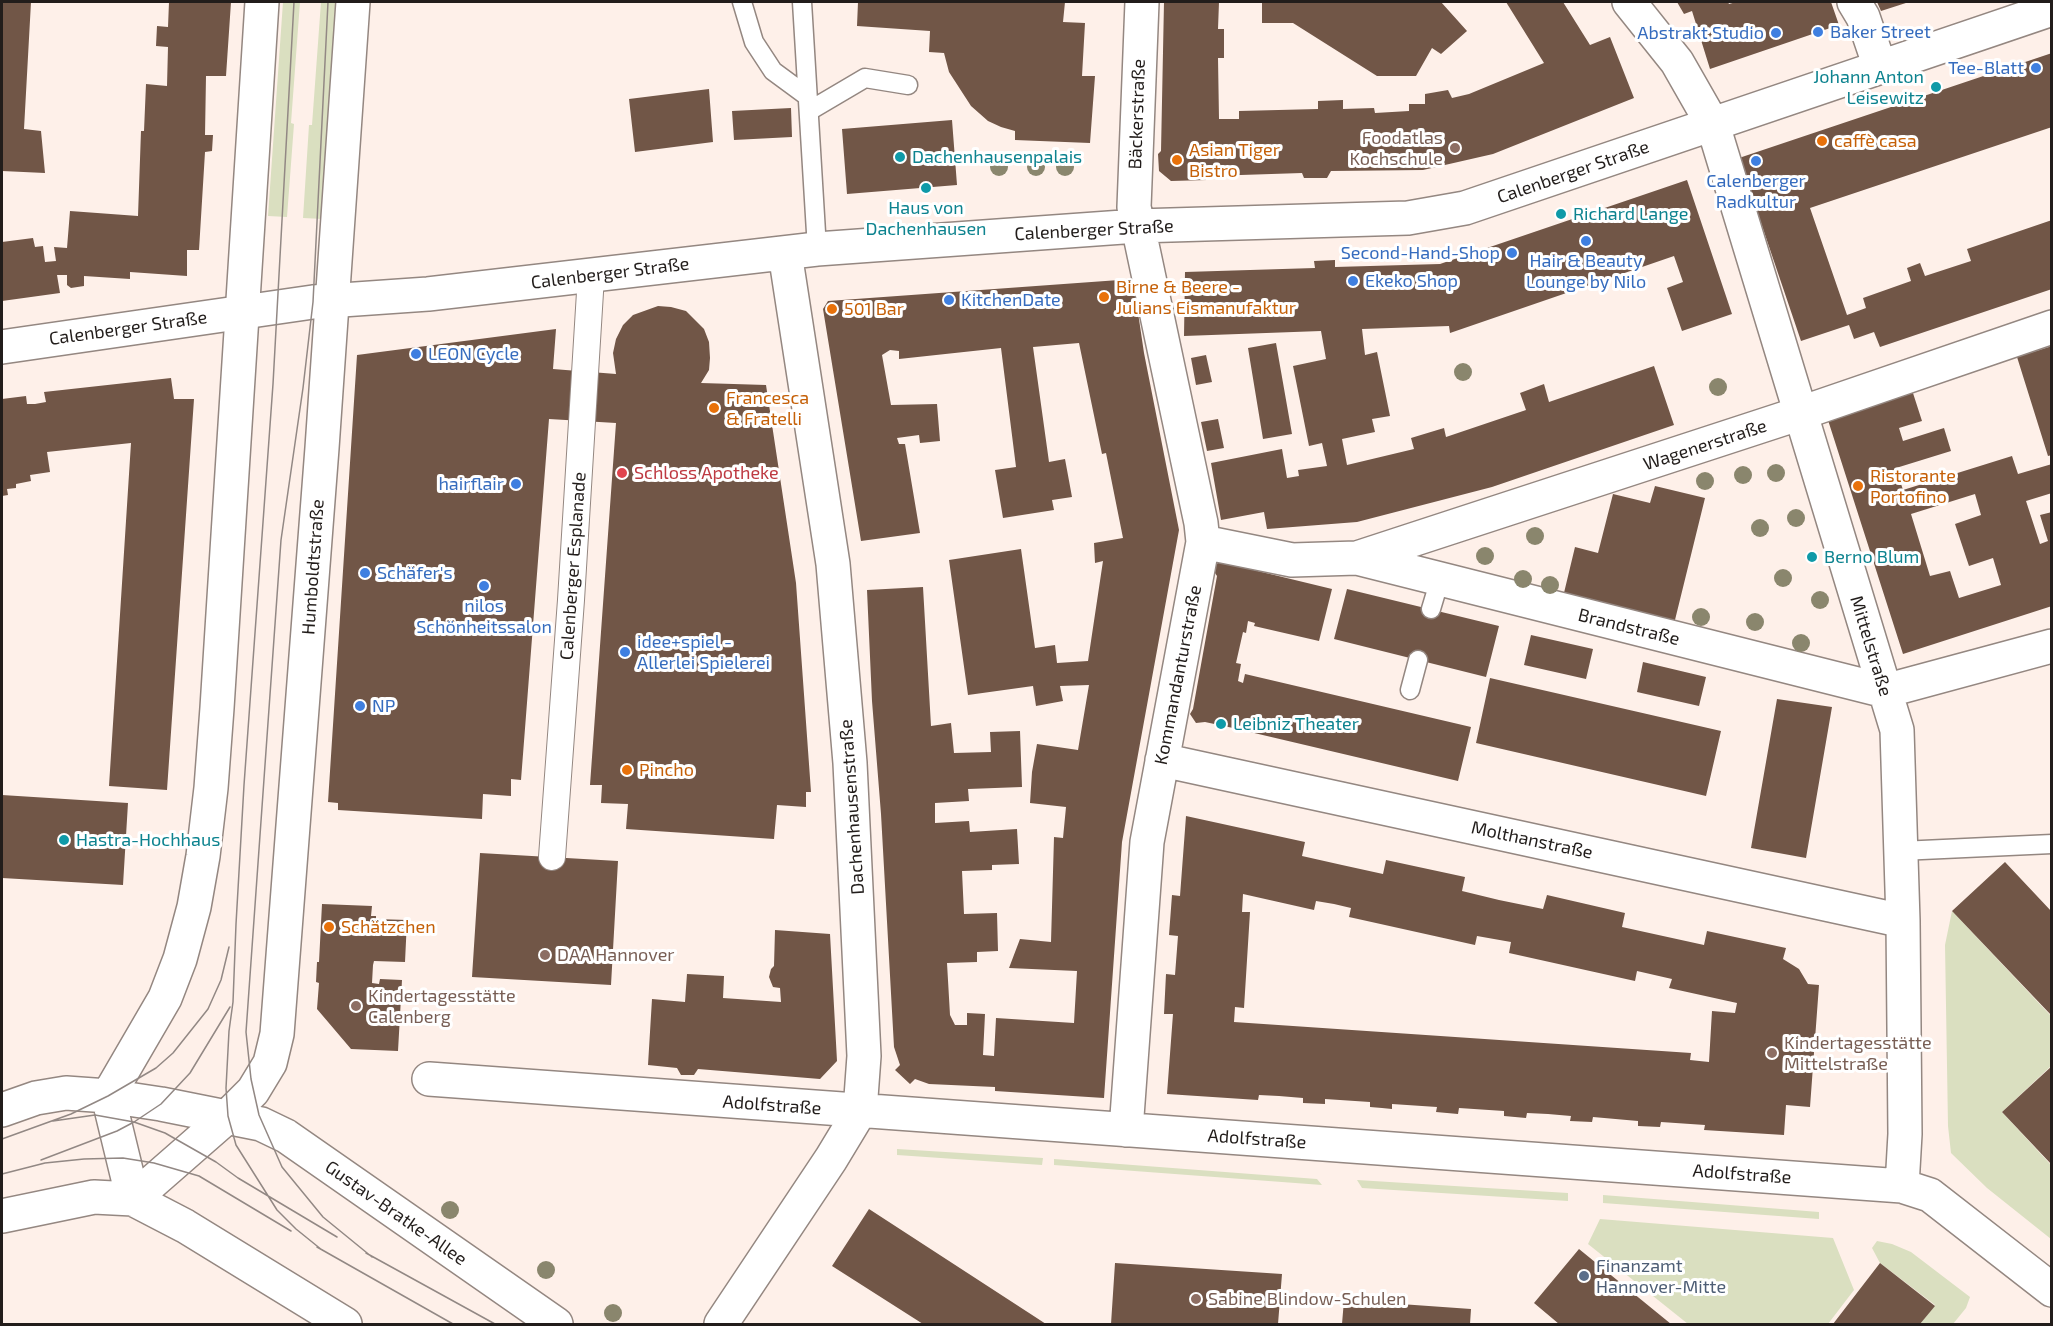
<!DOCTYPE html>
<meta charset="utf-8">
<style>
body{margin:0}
#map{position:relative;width:2053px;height:1326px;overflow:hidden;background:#fef0e9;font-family:"Exo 2",sans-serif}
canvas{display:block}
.frame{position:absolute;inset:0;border:3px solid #221d1b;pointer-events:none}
</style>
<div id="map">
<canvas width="2053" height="1326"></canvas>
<div class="frame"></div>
</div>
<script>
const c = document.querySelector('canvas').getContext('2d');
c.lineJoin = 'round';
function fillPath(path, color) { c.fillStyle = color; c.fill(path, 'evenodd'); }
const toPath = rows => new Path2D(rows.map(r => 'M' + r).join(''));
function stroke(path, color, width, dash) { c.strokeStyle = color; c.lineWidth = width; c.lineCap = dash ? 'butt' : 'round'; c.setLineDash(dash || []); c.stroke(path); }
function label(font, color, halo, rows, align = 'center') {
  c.font = font + ' "Exo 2",sans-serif'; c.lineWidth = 6; c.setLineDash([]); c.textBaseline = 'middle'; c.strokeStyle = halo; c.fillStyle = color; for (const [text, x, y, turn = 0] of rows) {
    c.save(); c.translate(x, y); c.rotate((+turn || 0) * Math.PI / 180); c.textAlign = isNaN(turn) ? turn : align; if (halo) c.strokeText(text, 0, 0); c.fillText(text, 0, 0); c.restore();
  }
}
fillPath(toPath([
 [283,2,300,2,291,123,294,124,287,217,268,216],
 [321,2,338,2,323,219,303,218,309,125,312,125],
 [1952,911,2051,1016,2051,1066,2002,1112,2051,1165,2051,1239,1987,1188,1951,1153,1948,1126,1945,945],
 [897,1149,1043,1158,1042,1165,897,1155],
 [1054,1159,1317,1179,1322,1185,1054,1165],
 [1357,1180,1568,1193,1568,1201,1362,1188],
 [1603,1195,1819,1212,1819,1219,1603,1203],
 [1600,1219,1833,1238,1854,1290,1828,1324,1688,1324,1588,1244],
 [1877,1241,1892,1244,1911,1252,1970,1297,1966,1308,1953,1324,1920,1324,1935,1305,1880,1263,1872,1248]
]), '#dadfc0');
fillPath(toPath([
 [2,2,31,2,24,129,41,131,45,173,2,171],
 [169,2,231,2,226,76,206,76,205,135,213,135,212,151,205,152,199,250,187,250,187,276,130,272,130,279,84,276,84,286,71,288,67,285,67,275,57,275,60,293,2,301,2,242,33,238,35,247,43,246,45,262,56,261,54,247,67,248,70,211,138,216,141,131,144,131,146,84,167,86,168,47,156,46,157,26,168,27],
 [858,2,1065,2,1063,22,1085,23,1082,76,1095,76,1090,143,1015,140,1015,131,1001,127,988,121,971,106,949,72,944,53,929,52,930,31,857,26],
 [1164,2,1219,2,1218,29,1224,29,1224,58,1218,58,1219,119,1239,119,1239,111,1318,109,1318,101,1343,100,1343,109,1374,108,1375,113,1409,111,1409,104,1425,104,1425,94,1448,90,1452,98,1469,94,1544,63,1506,2,1563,2,1590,45,1610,37,1634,98,1493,154,1423,170,1331,171,1327,178,1304,178,1302,173,1210,176,1207,180,1171,181,1159,171,1158,154,1161,151],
 [1262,2,1441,2,1467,31,1441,54,1432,48,1416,76,1377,76,1293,23,1262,23],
 [1677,2,1728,2,1729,4,1736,2,1831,2,1839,25,1710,69,1692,11,1684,14],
 [1877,2,1909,2,1881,11],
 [2052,53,2052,127,1810,208,1847,315,1866,308,1863,298,1911,281,1907,268,1920,263,1925,276,1971,261,1967,249,2052,220,2052,289,1880,347,1874,332,1854,339,1849,325,1801,341,1739,158],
 [709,89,713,142,635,152,629,99],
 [791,108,792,137,734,140,732,111],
 [952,120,957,185,847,194,842,129],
 [1687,180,1732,314,1682,331,1667,288,1683,282,1674,256,1450,333,1449,326,1362,329,1365,355,1377,352,1390,416,1372,419,1375,432,1342,439,1347,465,1414,449,1411,438,1444,428,1446,437,1526,410,1520,393,1544,384,1549,402,1654,366,1674,425,1492,487,1357,522,1267,529,1264,512,1221,520,1211,463,1282,449,1287,478,1299,476,1298,470,1327,466,1322,443,1309,446,1293,366,1326,359,1321,331,1184,336,1185,272,1315,268,1314,261,1335,260,1335,267,1440,264],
 [1133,279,1144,353,1179,530,1122,842,1104,1098,995,1091,995,1087,929,1084,915,1079,910,1084,895,1070,900,1065,894,1047,881,814,872,701,867,590,923,587,931,726,951,723,954,753,991,752,990,732,1020,731,1022,787,968,789,969,801,935,803,935,823,969,821,970,832,1017,829,1019,864,992,865,992,870,962,871,964,914,997,913,998,951,977,952,977,962,947,963,950,1015,955,1025,967,1025,967,1013,985,1014,983,1055,994,1056,996,1018,1074,1023,1077,971,1009,968,1020,939,1051,942,1054,837,1063,838,1066,807,1030,803,1032,772,1037,744,1078,750,1089,685,1060,686,1063,701,1036,706,1033,686,968,695,949,560,1021,549,1035,648,1055,645,1057,663,1088,661,1103,561,1095,563,1094,543,1123,538,1106,453,1102,454,1079,343,1033,347,1049,462,1065,459,1072,497,1052,500,1054,510,1003,518,995,470,1016,467,1001,348,899,359,899,351,890,350,882,355,891,405,937,404,940,441,920,443,919,435,897,438,899,444,905,444,920,533,861,541,823,309,828,301],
 [658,306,671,307,686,311,704,329,709,342,710,358,709,370,701,383,766,385,796,583,811,792,806,792,806,807,777,805,774,839,626,829,628,804,601,803,602,785,590,785,616,423,549,419,521,780,511,779,511,796,483,794,482,819,338,810,338,803,328,802,357,355,556,329,553,369,616,374,613,353,616,339,623,325,633,315],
 [1276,343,1292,434,1263,439,1248,348],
 [2052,346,2052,455,2048,456,2017,357],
 [1206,355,1212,382,1196,385,1191,358],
 [171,378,174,399,194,399,167,790,109,786,131,443,47,452,50,472,30,475,31,481,16,484,16,488,7,489,8,495,2,496,2,399,26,396,27,404,35,404,46,402,44,392],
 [1912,390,1922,421,1899,428,1903,441,1944,428,1951,451,1896,468,1903,490,2012,456,2018,474,2052,464,2052,493,2026,501,2040,544,2048,541,2040,515,2052,512,2052,606,1903,654,1827,417],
 [1975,494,1981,515,1955,524,1969,566,1993,558,2001,585,1959,598,1950,571,1930,576,1911,514],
 [1218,419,1224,448,1207,451,1201,422],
 [1655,486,1705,498,1674,624,1563,597,1575,547,1598,553,1613,494,1650,503],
 [1224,559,1231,560,1233,565,1332,589,1319,641,1254,626,1255,623,1248,621,1246,633,1243,632,1236,663,1241,664,1238,681,1243,683,1245,674,1471,727,1458,781,1233,728,1205,722,1196,723,1190,714,1193,709,1217,576,1215,573,1215,565],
 [1347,589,1499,626,1486,677,1334,639],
 [1531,635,1593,649,1586,679,1524,665],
 [1643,662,1706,677,1699,706,1637,692],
 [1490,678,1721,731,1706,796,1476,743],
 [1777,699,1832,707,1806,858,1751,848],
 [2,795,128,803,123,885,2,878],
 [1186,816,1305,842,1302,856,1342,865,1383,874,1386,860,1465,877,1462,891,1499,900,1543,909,1547,895,1625,913,1622,927,1704,945,1707,931,1786,948,1783,959,1799,969,1808,984,1819,985,1810,1107,1786,1105,1784,1135,1704,1130,1705,1125,1661,1122,1660,1127,1638,1126,1638,1121,1593,1117,1592,1122,1570,1121,1571,1116,1548,1114,1527,1113,1526,1118,1504,1116,1504,1111,1459,1108,1458,1114,1436,1112,1437,1107,1392,1104,1392,1109,1382,1108,1370,1107,1370,1102,1325,1099,1325,1104,1303,1103,1303,1098,1279,1096,1259,1095,1258,1100,1167,1094,1173,1014,1164,1014,1166,974,1175,975,1178,936,1169,935,1172,895,1180,896],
 [1243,894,1314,910,1316,901,1334,904,1351,908,1349,917,1475,945,1477,936,1511,942,1509,953,1635,981,1637,971,1672,979,1669,988,1737,1003,1735,1013,1712,1011,1709,1062,1690,1060,1691,1053,1234,1022,1235,1007,1244,1008,1250,912,1242,912],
 [480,853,618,861,611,985,472,977],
 [2005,862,2052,912,2052,1016,1952,911],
 [322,904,372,906,371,916,376,916,376,919,407,920,405,962,374,961,373,965,372,983,379,984,380,979,402,980,398,1051,351,1049,317,1009,319,983,316,982,317,962,319,962],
 [775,930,830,934,837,1061,820,1079,698,1069,694,1075,681,1075,677,1068,648,1065,652,999,685,1002,687,974,724,976,723,998,781,1002,780,988,773,987,769,977,771,969,774,966],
 [2052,1066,2052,1165,2002,1112],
 [869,1209,1046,1324,923,1324,832,1266],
 [1579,1249,1671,1324,1559,1324,1534,1303],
 [1115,1263,1282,1274,1278,1324,1111,1324],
 [1880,1263,1935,1306,1920,1324,1833,1324],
 [1344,1300,1471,1309,1470,1324,1342,1324]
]), '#715647');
const service = toPath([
 [742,2,754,42,773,71,807,96],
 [802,2,817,249],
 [809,111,865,78,908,85],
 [1431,609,1440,579],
 [1410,690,1418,660],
 [1900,851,2052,844]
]);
const pedestrian = toPath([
 [552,857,571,600,591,276]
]);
const minor = toPath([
 [1629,2,1677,62,1713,125,1897,730,1903,921,1905,1134,1902,1186],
 [1854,2,1863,17,1880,67],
 [2,347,313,302,428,294,817,249,1137,226,1408,218,1465,208,2052,9],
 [1203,542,1292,560,1357,558,1885,691,2052,646],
 [1357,558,1801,413,2052,327],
 [1162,760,1903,921],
 [429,1079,1902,1186,1930,1195,2052,1290],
 [1126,1130,1147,842,1203,542,1201,523,1134,207,1142,2],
 [721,1324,831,1159,860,1111,864,1056,850,763,833,564,785,253]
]);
const tertiary = toPath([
 [2,1110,36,1098,66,1093,108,1096,161,1104,261,1124,286,1136,556,1324],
 [133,1199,228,1116,253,1091,270,1063,277,1034,322,448,353,2],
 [133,1199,108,1096,165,998,180,959,194,907,203,856,211,788,217,708,262,2],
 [2,1216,94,1197,133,1199,185,1226,345,1324]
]);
stroke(service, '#948781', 21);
stroke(pedestrian, '#948781', 28);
stroke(minor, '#948781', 36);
stroke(tertiary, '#948781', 36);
stroke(service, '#fff', 18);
stroke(pedestrian, '#fff', 26);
stroke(minor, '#fff', 33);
stroke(tertiary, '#fff', 33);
stroke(toPath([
 [294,2,273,384,244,785,236,924,233,1002,229,1031,226,1088,228,1116,236,1145,277,1210,296,1229,322,1250],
 [328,2,313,302,303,388,281,540,246,1032,251,1079,259,1115,282,1167,323,1217,372,1257],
 [53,1121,95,1115,134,1122,165,1133,216,1162,238,1178,337,1237],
 [2,1139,71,1114,108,1096,156,1068,173,1053,208,1009,221,980,229,947],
 [41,1160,117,1131,134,1122,161,1104,190,1073,230,1007],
 [2,1174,45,1163,84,1159,123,1158,154,1163,199,1176,291,1231],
 [317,1247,453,1324],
 [366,1253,495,1324]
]), '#928884', 1.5);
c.fillStyle = '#8a866d';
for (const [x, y] of [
 [999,167],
 [1036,167],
 [1065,167],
 [1463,372],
 [1718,387],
 [1776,473],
 [1743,475],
 [1705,481],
 [1796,518],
 [1760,528],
 [1535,536],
 [1485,556],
 [1783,578],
 [1523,579],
 [1550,585],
 [1820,600],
 [1701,617],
 [1755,622],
 [1801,643],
 [450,1210],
 [546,1270],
 [613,1313]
]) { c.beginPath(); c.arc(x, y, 9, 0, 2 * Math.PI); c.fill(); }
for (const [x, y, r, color] of [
 [1818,32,6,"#3f7fe0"],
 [1776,33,6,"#3f7fe0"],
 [2036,68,6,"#3f7fe0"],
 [1936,87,6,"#0f9aa8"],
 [1822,141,6,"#e8710a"],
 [1455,148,6,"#8d6e63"],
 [900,157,6,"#0f9aa8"],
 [1177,160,6,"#e8710a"],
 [1756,161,6,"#3f7fe0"],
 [926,188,6,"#0f9aa8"],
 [1561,214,6,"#0f9aa8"],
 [1586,241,6,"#3f7fe0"],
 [1512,253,6,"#3f7fe0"],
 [1353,281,6,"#3f7fe0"],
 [1104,297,6,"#e8710a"],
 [949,300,6,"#3f7fe0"],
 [832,309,6,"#e8710a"],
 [416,354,6,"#3f7fe0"],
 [714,408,6,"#e8710a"],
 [622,473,6,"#e0444e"],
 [516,484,6,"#3f7fe0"],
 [1858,486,6,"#e8710a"],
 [1812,557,6,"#0f9aa8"],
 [365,573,6,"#3f7fe0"],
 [484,586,6,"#3f7fe0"],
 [625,652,6,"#3f7fe0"],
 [360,706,6,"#3f7fe0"],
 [1221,724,6,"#0f9aa8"],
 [627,770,6,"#e8710a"],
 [64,840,6,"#0f9aa8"],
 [329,927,6,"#e8710a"],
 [545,955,6,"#8d6e63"],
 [356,1006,6,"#8d6e63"],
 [1772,1053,6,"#8d6e63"],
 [1584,1276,6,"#5c6f8a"],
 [1196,1299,6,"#8d6e63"]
]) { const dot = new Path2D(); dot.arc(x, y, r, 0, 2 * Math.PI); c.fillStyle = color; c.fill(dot); stroke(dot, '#fff', 2); }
label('18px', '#366cbe', '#fff', [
 ["Baker Street",1830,32],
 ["Abstrakt Studio",1764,33,"right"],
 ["Tee-Blatt",2024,68,"right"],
 ["Calenberger",1756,181,"center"],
 ["Radkultur",1756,202,"center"],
 ["Second-Hand-Shop",1500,253,"right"],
 ["Hair & Beauty",1586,261,"center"],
 ["Lounge by Nilo",1586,282,"center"],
 ["Ekeko Shop",1365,281],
 ["KitchenDate",961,300],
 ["LEON Cycle",428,354],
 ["hairflair",504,484,"right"],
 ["Schäfer's",377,573],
 ["nilos",484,606,"center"],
 ["Schönheitssalon",484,627,"center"],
 ["idee+spiel -",637,642],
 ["Allerlei Spielerei",637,663],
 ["NP",372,706]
], 'left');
label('18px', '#0d838f', '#fff', [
 ["Johann Anton",1924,77,"right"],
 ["Leisewitz",1924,98,"right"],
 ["Dachenhausenpalais",912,157],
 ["Haus von",926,208,"center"],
 ["Dachenhausen",926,229,"center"],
 ["Richard Lange",1573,214],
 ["Berno Blum",1824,557],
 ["Leibniz Theater",1233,724],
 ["Hastra-Hochhaus",76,840]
], 'left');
label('18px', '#221d1b', '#fff', [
 ["Bäckerstraße",1137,114,-88],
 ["Calenberger Straße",1573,172,-19],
 ["Calenberger Straße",1094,230,-3],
 ["Calenberger Straße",610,273,-7],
 ["Calenberger Straße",128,328,-8],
 ["Wagenerstraße",1705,445,-18],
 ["Calenberger Esplanade",573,566,-86],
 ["Humboldtstraße",313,567,-86],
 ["Brandstraße",1629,627,14],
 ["Mittelstraße",1871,646,73],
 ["Kommandanturstraße",1178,675,-79],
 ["Dachenhausenstraße",852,807,-94],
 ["Molthanstraße",1532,840,12],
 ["Adolfstraße",772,1105,4],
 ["Adolfstraße",1257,1139,4],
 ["Adolfstraße",1742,1174,4],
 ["Gustav-Bratke-Allee",396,1213,35]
]);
label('18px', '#785e54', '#fff', [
 ["Foodatlas",1443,138,"right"],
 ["Kochschule",1443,159,"right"],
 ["DAA Hannover",557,955],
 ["Kindertagesstätte",368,996],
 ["Calenberg",368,1017],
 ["Kindertagesstätte",1784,1043],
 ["Mittelstraße",1784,1064],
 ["Sabine Blindow-Schulen",1208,1299]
], 'left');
label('18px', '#c56008', '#fff', [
 ["caffè casa",1834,141],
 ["Asian Tiger",1189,150],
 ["Bistro",1189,171],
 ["Birne & Beere -",1116,287],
 ["Julians Eismanufaktur",1116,308],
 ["501 Bar",844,309],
 ["Francesca",726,398],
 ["& Fratelli",726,419],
 ["Ristorante",1870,476],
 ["Portofino",1870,497],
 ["Pincho",639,770],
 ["Schätzchen",341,927]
], 'left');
label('18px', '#be3a42', '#fff', [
 ["Schloss Apotheke",634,473]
], 'left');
label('18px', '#4e5e75', '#fff', [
 ["Finanzamt",1596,1266],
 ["Hannover-Mitte",1596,1287]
], 'left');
</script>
